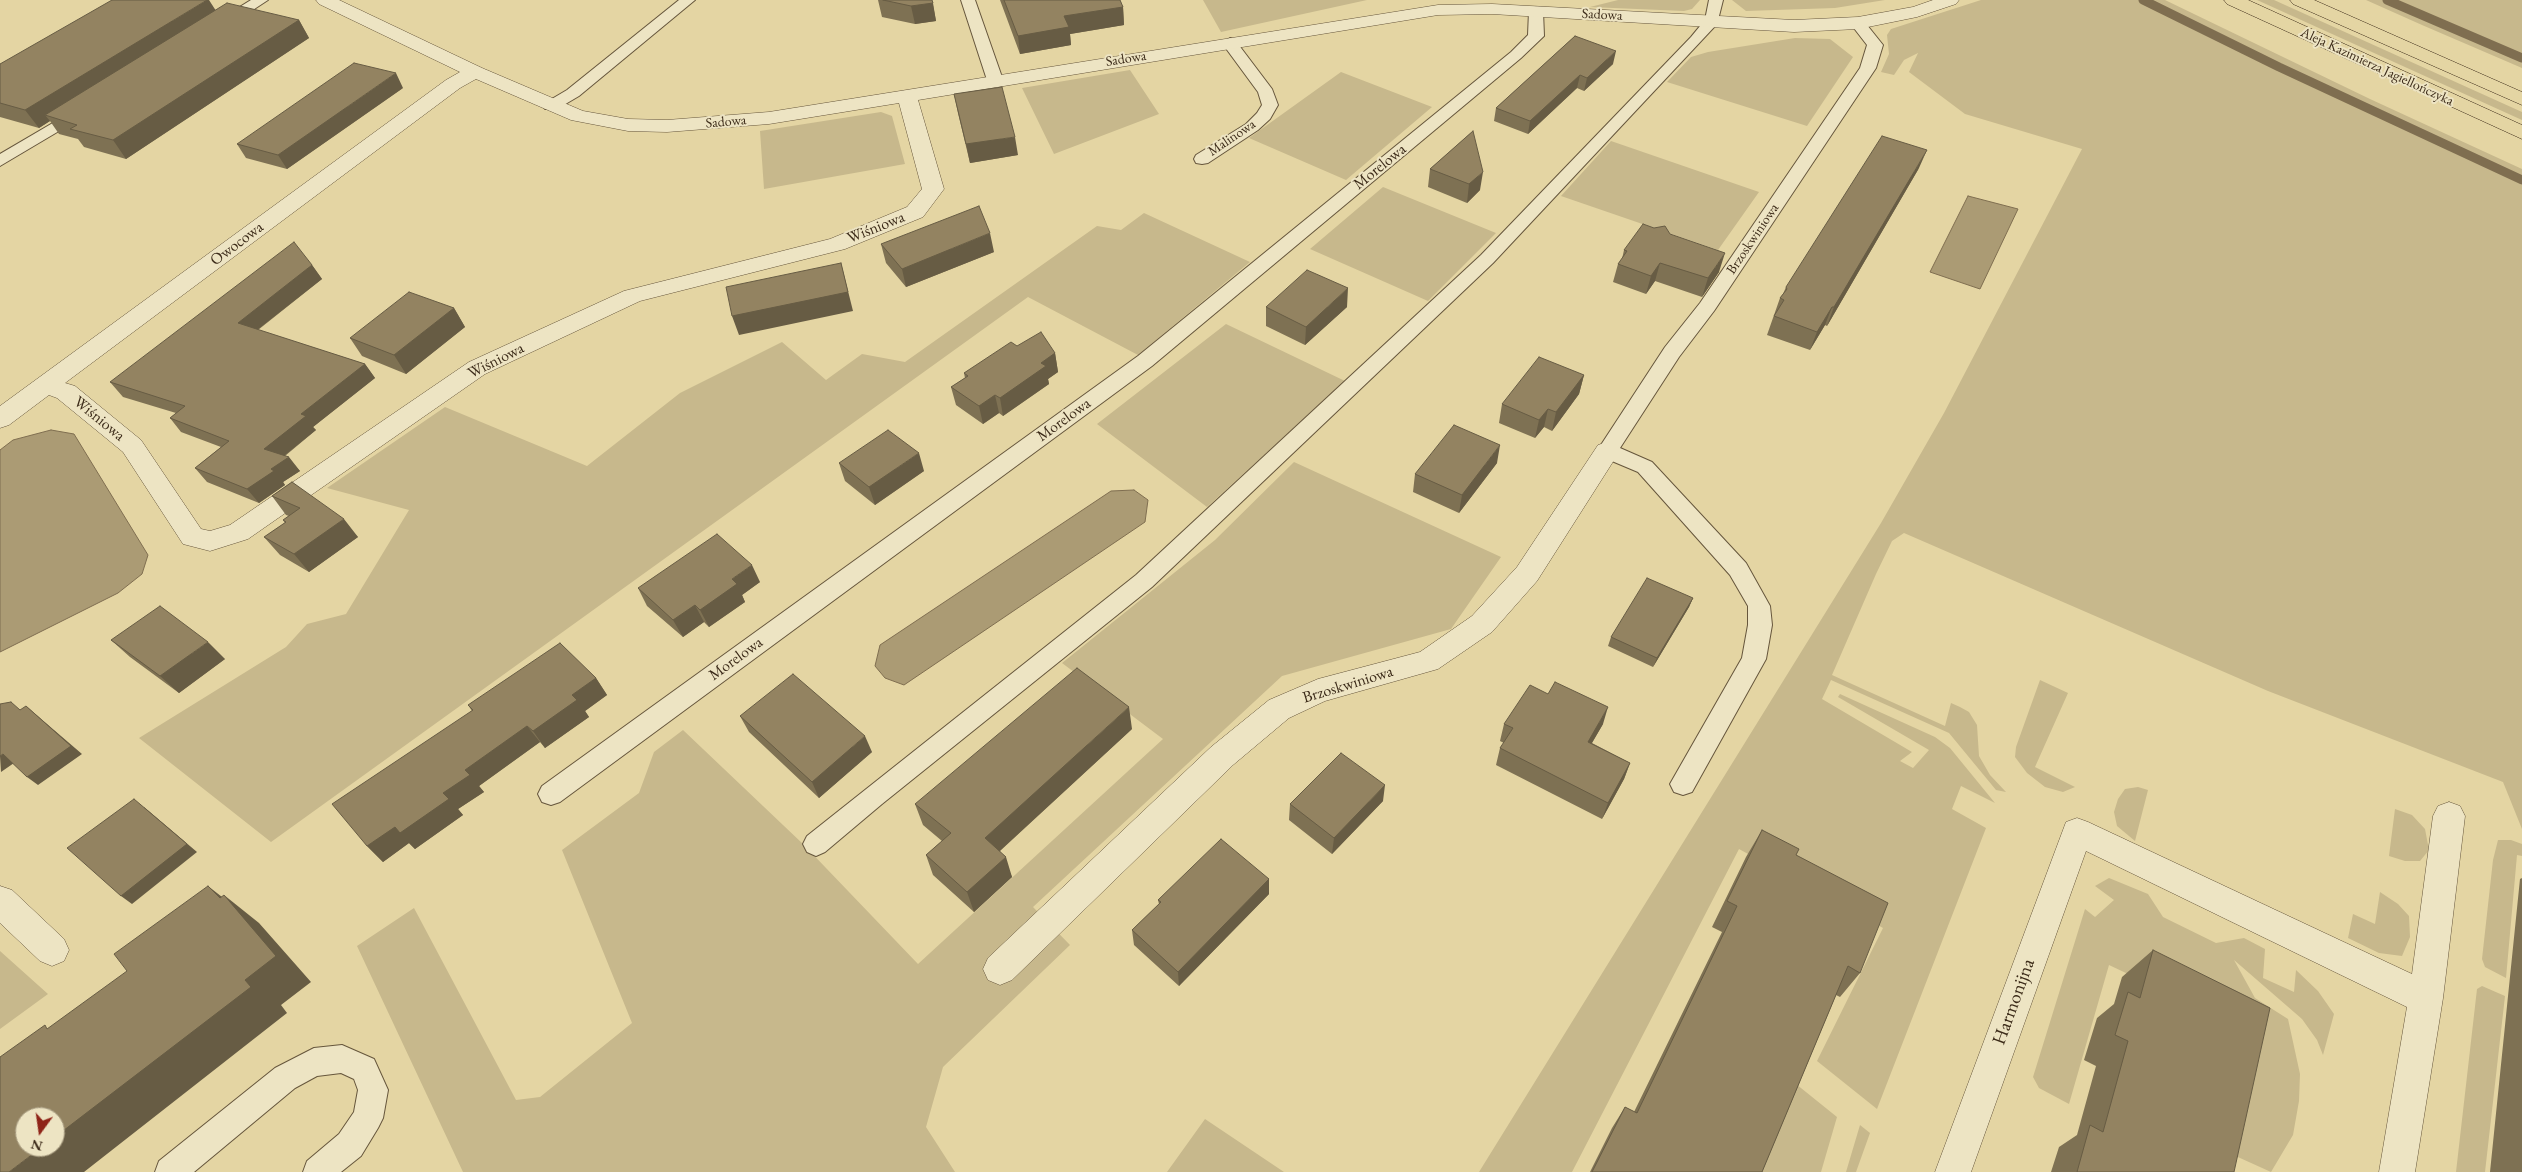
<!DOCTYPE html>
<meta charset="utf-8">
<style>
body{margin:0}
#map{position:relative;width:2522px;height:1172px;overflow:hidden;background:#e4d5a3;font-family:"EB Garamond",serif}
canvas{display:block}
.north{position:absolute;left:15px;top:1107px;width:50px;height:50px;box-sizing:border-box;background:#ede4c3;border:1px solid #a69a7f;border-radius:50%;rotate:194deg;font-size:14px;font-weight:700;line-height:20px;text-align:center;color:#3c2b19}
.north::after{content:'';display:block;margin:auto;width:18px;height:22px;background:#8f2418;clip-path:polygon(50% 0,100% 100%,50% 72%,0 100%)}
</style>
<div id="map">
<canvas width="2522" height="1172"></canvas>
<div class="north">N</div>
</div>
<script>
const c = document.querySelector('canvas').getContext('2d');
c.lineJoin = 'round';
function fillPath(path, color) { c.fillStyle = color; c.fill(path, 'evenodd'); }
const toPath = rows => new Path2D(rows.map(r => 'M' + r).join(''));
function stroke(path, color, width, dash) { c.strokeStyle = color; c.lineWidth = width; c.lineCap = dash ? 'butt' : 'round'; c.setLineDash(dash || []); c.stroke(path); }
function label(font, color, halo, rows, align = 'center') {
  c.font = font + ' "EB Garamond",serif'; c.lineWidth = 4; c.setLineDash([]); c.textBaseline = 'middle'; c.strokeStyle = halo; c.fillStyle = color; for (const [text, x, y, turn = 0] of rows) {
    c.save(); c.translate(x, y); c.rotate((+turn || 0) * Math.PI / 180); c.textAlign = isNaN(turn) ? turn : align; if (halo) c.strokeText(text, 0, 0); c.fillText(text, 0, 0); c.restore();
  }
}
fillPath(toPath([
 [1203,0,1367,0,1221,32],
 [1618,0,1700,0,1692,9,1684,11,1590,7],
 [1732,0,1885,0,1835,8,1746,11],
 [1981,0,2165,0,2370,99,2522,169,2522,829,2503,782,2268,691,1904,533,1892,541,1876,574,1832,675,1945,726,1951,703,1960,707,1969,712,1977,725,1979,756,1990,775,2006,792,1996,790,1949,733,1831,680,1822,699,1912,752,1900,761,1913,768,1929,750,1838,697,1840,694,1935,737,1950,748,1995,803,1961,786,1952,809,1986,828,1877,1109,1817,1061,1883,928,1739,849,1572,1172,1479,1172,1881,523,1944,413,2082,149,1965,114,1909,72,1918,53,1904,60,1894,75,1881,72,1889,54,1887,35,1891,29],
 [2257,0,2274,0,2522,112,2522,120],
 [2366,0,2522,0,2522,68,2422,25],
 [1795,38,1830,39,1853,57,1807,126,1667,82,1691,57,1708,52],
 [1130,70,1159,114,1054,154,1022,88],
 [1341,72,1432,107,1346,180,1249,138],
 [881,112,892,116,905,164,764,189,760,131],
 [1611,141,1759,192,1718,250,1561,196],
 [1383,187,1496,233,1428,301,1310,249],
 [1144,213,1250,262,1138,355,1028,297,271,842,139,738,286,647,307,624,346,614,409,510,327,488,445,407,587,466,680,393,782,342,826,380,862,354,905,362,1097,226,1121,230],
 [1226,324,1345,381,1207,507,1097,424],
 [1294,462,1501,557,1451,629,1282,676,1033,907,1070,945,943,1067,926,1127,955,1172,463,1172,357,946,414,908,516,1100,540,1097,632,1023,562,850,639,793,654,752,683,730,803,844,918,964,1163,739,1062,663,1215,540],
 [2040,680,2068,693,2035,767,2075,787,2063,792,2045,787,2027,773,2015,757,2016,747],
 [2138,787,2148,790,2135,841,2117,826,2114,812,2118,799,2125,789],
 [2395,809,2412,815,2425,829,2429,850,2420,861,2405,861,2389,856],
 [2498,840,2511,840,2522,844,2522,856,2517,855,2506,978,2485,967,2482,959,2493,860],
 [2109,878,2148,894,2163,917,2216,943,2244,938,2265,949,2263,978,2294,992,2296,970,2318,991,2334,1014,2323,1055,2317,1040,2302,1019,2234,960,2255,998,2288,1019,2300,1074,2299,1101,2293,1135,2271,1172,2229,1153,2253,1033,2109,965,2069,1104,2039,1088,2033,1077,2085,909,2095,917,2114,900,2095,886],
 [2380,892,2398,904,2409,916,2410,937,2402,956,2379,953,2348,938,2353,914,2375,924],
 [0,951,48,994,0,1029],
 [2482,986,2505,996,2485,1172,2456,1172,2477,989],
 [1796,1084,1837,1117,1821,1172,1759,1172],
 [1205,1119,1284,1172,1167,1172],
 [1860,1125,1870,1133,1856,1172,1846,1172]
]), '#c7b88c');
const water = toPath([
 [1968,196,2018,209,1980,289,1930,272,1968,196],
 [51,430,74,434,148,555,142,574,118,593,0,652,0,450,13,440,51,430],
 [1134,490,1148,500,1145,522,904,685,885,678,875,666,880,645,1111,491,1134,490]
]);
fillPath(water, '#ab9b74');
stroke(water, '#7f6e50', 1);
stroke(toPath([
 [2143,0,2279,67,2522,180],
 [2387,0,2522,58]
]), '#7f6e50', 9);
const service = toPath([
 [251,0,268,0,227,27,217,27,214,24,217,21,251,0],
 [679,0,695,0,579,96,557,109,545,109,543,106,545,103,567,90,679,0],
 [961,0,975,0,1003,80,1001,83,989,83,987,80,961,0],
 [1709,0,1723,0,1717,24,1493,263,1152,587,882,804,825,852,816,856,807,852,803,844,807,836,1136,575,1481,255,1691,37,1705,20,1709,0],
 [1536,7,1543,11,1544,36,1521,58,1152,366,560,802,551,805,542,802,538,794,542,786,1138,356,1511,52,1528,35,1529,11,1536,7],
 [1858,18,1863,20,1883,45,1876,68,1714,311,1679,357,1620,448,1652,462,1746,563,1770,606,1772,625,1766,659,1692,792,1683,795,1674,792,1670,784,1742,658,1748,625,1748,606,1730,575,1638,472,1600,456,1597,451,1665,347,1700,303,1860,68,1867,45,1850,23,1858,18],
 [1230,38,1235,40,1272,89,1278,105,1270,119,1258,130,1208,163,1202,164,1196,163,1194,159,1196,155,1246,124,1257,113,1262,105,1258,92,1222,43,1230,38],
 [80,107,88,112,86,115,0,166,0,154,80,107],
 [342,1045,374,1059,388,1090,383,1118,378,1128,361,1156,341,1172,303,1172,307,1161,339,1134,354,1112,358,1090,354,1079,341,1073,317,1076,295,1088,194,1172,155,1172,159,1161,275,1068,314,1048,342,1045]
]);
const minor = toPath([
 [316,0,339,0,482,68,583,111,628,119,667,120,769,112,1438,5,1492,4,1794,20,1858,17,1913,7,1933,0,1959,0,1956,4,1917,17,1858,29,1794,32,1492,14,1438,15,918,100,944,189,923,217,845,249,640,301,485,374,248,539,210,551,183,544,123,452,57,398,49,395,9,425,0,428,0,406,446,80,460,72,319,4,316,0],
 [476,79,571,120,628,131,667,132,769,124,899,103,922,189,907,207,830,239,624,291,469,362,230,525,210,531,201,529,141,440,75,386,65,383,460,88,476,79],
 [1607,442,1616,445,1620,451,1616,457,1537,581,1492,632,1438,669,1325,701,1289,718,1233,765,1012,980,1000,985,988,980,983,969,988,958,1211,747,1269,700,1318,679,1420,652,1472,616,1517,567,1598,445,1607,442],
 [2449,802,2460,806,2465,816,2443,998,2415,1172,2379,1172,2407,1007,2086,851,1971,1172,1935,1172,2066,822,2077,818,2088,822,2412,974,2433,816,2438,806,2449,802],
 [0,886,12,890,64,939,69,950,64,961,52,966,40,961,0,923,0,886]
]);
const motorway = toPath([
 [2224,0,2248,0,2522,125,2522,139,2227,4,2224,0],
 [2290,0,2314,0,2522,92,2522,105,2293,4,2290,0]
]);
stroke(service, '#66563c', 2);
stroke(minor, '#66563c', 1);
stroke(motorway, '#3c2b19', 1);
fillPath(service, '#ede4c3');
fillPath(minor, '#ede4c3');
fillPath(motorway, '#e4d5a3');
fillPath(toPath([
 [878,0,932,0,936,21,915,24,882,17],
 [1000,0,1120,0,1123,7,1124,25,1070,34,1071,45,1020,54],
 [216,10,299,20,309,38,126,159,84,147,78,139,59,134,50,121,39,128,0,117,0,64],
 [1575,36,1613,64,1584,91,1577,88,1528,134,1494,121,1496,108],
 [403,88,287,169,246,158,237,144],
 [954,94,1018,155,970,163,958,113],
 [1473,131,1480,190,1467,203,1428,187,1430,169],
 [1919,168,1827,326,1825,325,1810,350,1767,335,1780,298,1783,294,1786,287],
 [1670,234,1719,272,1702,297,1655,281,1646,294,1613,282,1618,264,1622,259,1624,250],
 [881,244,994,252,906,287,886,263],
 [312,265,322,279,258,330,365,364,375,378,313,427,316,430,285,456,300,471,283,482,285,485,259,503,207,482,195,468,221,447,181,432,170,418,176,413,123,397,110,382],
 [1266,307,1347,307,1305,345,1266,326],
 [454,308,465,327,406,374,362,356,350,338],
 [1017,346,1055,353,1058,372,1048,379,1049,384,1003,416,999,413,983,424,956,405,951,387,965,378,964,373],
 [1584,375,1579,394,1552,431,1544,427,1535,438,1499,423,1502,404],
 [839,463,924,471,875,505,845,481],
 [1497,463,1459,513,1413,492,1415,474],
 [292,482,358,537,309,572,280,555,264,537,285,523,283,520,289,516,286,515,272,496],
 [760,582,742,595,745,602,709,627,704,622,683,637,647,606,638,588],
 [1693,598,1689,607,1653,667,1608,646,1611,637],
 [111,640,225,659,179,693,130,657],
 [596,678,607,695,585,711,589,717,545,748,540,742,479,786,484,792,458,809,463,815,415,849,409,843,383,862,367,846,472,711,468,705],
 [740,716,872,752,819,798,749,732],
 [1504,724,1603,724,1592,743,1630,763,1624,779,1602,819,1496,765,1500,748,1504,743,1500,741],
 [1132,729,1000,851,1012,877,974,912,933,875,926,855,942,841,923,825,915,804],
 [1383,801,1332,854,1289,820,1290,804],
 [1762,830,1796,855,1860,973,1840,997,1836,995,1762,1172,1590,1172,1612,1128,1625,1107,1634,1112,1722,932,1712,927,1746,857],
 [2522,878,2522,1172,2490,1172,2520,879],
 [1269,879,1269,894,1179,986,1134,945,1132,930,1159,904,1158,900],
 [2153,950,2234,1172,2051,1172,2059,1147,2077,1135,2096,1066,2084,1060,2097,1018,2114,1004,2122,977]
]), '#7e7153');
fillPath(toPath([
 [207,0,209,0,220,17,45,115,50,121,39,128,25,110],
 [933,3,936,21,915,24,911,6],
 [1123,7,1124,25,1070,34,1071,45,1020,54,1018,36,1064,16],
 [299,20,309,38,126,159,113,140],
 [1616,51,1613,64,1584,91,1587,78],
 [396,73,403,88,287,169,278,155],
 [1580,75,1577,88,1528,134,1530,121],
 [1015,137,1018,155,970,163,966,144],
 [1927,150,1919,168,1827,326,1834,307],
 [1483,172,1480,190,1467,203,1469,184],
 [990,233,994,252,906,287,902,269],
 [1725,253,1719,272,1702,297,1708,278],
 [841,263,853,311,739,335,732,316],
 [1660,263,1655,281,1646,294,1651,276],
 [312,265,322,279,248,337,238,323],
 [1348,288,1347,307,1305,345,1306,327],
 [1832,307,1825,325,1810,350,1817,332],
 [454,308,465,327,406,374,394,355],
 [1055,353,1058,372,1048,379,1049,384,1003,416,1000,398,1041,363],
 [365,364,375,378,313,427,316,430,275,463,264,449,301,414],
 [1584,375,1579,394,1552,431,1556,412],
 [995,395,999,413,983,424,979,406],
 [1548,409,1544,427,1535,438,1539,420],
 [1500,445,1497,463,1459,513,1462,495],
 [919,453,924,471,875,505,869,487],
 [289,457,300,471,283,482,285,485,259,503,247,489,271,469],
 [344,519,358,537,309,572,294,554],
 [752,565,760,582,742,595,745,602,709,627,700,610,732,579],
 [1693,598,1689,607,1653,667,1657,658],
 [695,605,704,622,683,637,673,620],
 [208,642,225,659,179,693,160,676],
 [596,678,607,695,585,711,589,717,545,748,533,731,572,695],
 [26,706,82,754,38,785,27,777],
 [1129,707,1132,729,992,858,985,838],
 [1608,707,1603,724,1583,758,1588,742],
 [527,726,540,742,479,786,484,792,458,809,463,815,415,849,409,843,383,862,367,846,443,793,465,770],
 [865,736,872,752,819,798,812,782],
 [3,754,14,763,1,772,0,756],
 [1630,763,1624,779,1602,819,1608,803],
 [1385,785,1383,801,1332,854,1334,838],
 [144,807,197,852,132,904,121,896],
 [1006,857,1012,877,974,912,967,892],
 [1269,879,1269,894,1179,986,1178,972],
 [208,886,231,904,224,895,259,923,311,982,281,1005,287,1013,84,1172,9,1172,42,1147,55,1147,55,1137,245,980,220,898]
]), '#675c44');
const building = toPath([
 [112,0,207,0,25,110,0,103,0,64,112,0],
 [883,0,932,0,933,3,911,6,883,0],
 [1004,0,1120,0,1123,7,1064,16,1069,27,1018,36,1004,0],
 [227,3,299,20,113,140,70,129,77,125,45,115,227,3],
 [1575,36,1616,51,1587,78,1580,75,1530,121,1496,108,1575,36],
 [354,63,396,73,278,155,237,144,354,63],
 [1002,87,1015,137,966,144,954,94,1002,87],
 [1473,131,1483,172,1469,184,1430,169,1473,131],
 [1882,136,1927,150,1834,307,1832,307,1817,332,1774,316,1784,300,1780,298,1787,289,1786,287,1882,136],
 [979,206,990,233,902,269,881,244,979,206],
 [1643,224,1654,228,1665,226,1670,234,1725,253,1708,278,1660,263,1651,276,1618,264,1627,251,1624,250,1643,224],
 [294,242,312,265,238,323,365,364,301,414,306,416,264,449,289,457,271,469,274,471,247,489,195,468,229,441,170,418,185,406,110,382,294,242],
 [841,263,848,292,732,316,726,287,841,263],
 [1307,270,1348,288,1306,327,1266,307,1307,270],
 [409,292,454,308,394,355,350,338,409,292],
 [1041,332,1055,353,1041,363,1046,366,1000,398,995,395,979,406,951,387,968,376,964,373,1011,342,1017,346,1041,332],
 [1539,357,1584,375,1556,412,1548,409,1539,420,1502,404,1539,357],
 [1454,425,1500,445,1462,495,1415,474,1454,425],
 [888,430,919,453,869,487,839,463,888,430],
 [292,482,344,519,294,554,264,537,286,522,283,520,300,508,272,496,292,482],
 [717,534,752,565,732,579,737,584,700,610,695,605,673,620,638,588,717,534],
 [1647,578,1693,598,1657,658,1611,637,1647,578],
 [160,606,208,642,160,676,111,640,160,606],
 [560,643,596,678,572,695,577,700,533,731,527,726,465,770,470,775,443,793,449,799,400,833,395,827,367,846,332,804,473,710,468,705,560,643],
 [1077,668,1129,707,985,838,1006,857,967,892,926,855,951,833,915,804,1077,668],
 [793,674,865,736,812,782,740,716,793,674],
 [1555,682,1608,707,1588,742,1630,763,1608,803,1500,748,1513,728,1504,724,1530,685,1548,694,1555,682],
 [11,702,20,710,26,706,71,746,27,777,3,754,0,756,0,704,11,702],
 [1341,753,1385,785,1334,838,1290,804,1341,753],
 [134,799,187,844,121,896,67,848,134,799],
 [1762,830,1799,849,1796,855,1888,903,1860,973,1848,966,1762,1172,1592,1172,1625,1107,1637,1113,1737,906,1727,901,1762,830],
 [1221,839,1269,879,1178,972,1132,930,1161,902,1158,900,1221,839],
 [208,886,220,898,224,895,276,956,245,980,251,987,55,1137,55,1117,25,1117,25,1147,42,1147,9,1172,0,1172,0,1057,45,1025,47,1029,127,971,114,954,208,886],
 [2153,950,2270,1008,2234,1172,2077,1172,2090,1125,2103,1132,2128,1041,2115,1035,2128,992,2140,998,2153,950]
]);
fillPath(building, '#938361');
stroke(building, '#675c44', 1);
label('14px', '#3c2b19', '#ede4c3', [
 ["Sadowa",1602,15,3],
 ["Sadowa",1126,59,-9],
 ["Aleja Kazimierza Jagiellończyka",2377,67,25],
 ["Sadowa",726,122,-5],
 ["Malinowa",1232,138,-34],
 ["Brzoskwiniowa",1753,239,-56]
]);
label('16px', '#3c2b19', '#ede4c3', [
 ["Morelowa",1380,167,-39],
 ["Wiśniowa",876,228,-22],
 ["Owocowa",237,244,-37],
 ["Wiśniowa",496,361,-27],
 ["Wiśniowa",99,419,39],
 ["Morelowa",1064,420,-36],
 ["Morelowa",736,659,-36],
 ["Brzoskwiniowa",1348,685,-17]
]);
label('19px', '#3c2b19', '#ede4c3', [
 ["Harmonijna",2014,1002,-70]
]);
</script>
